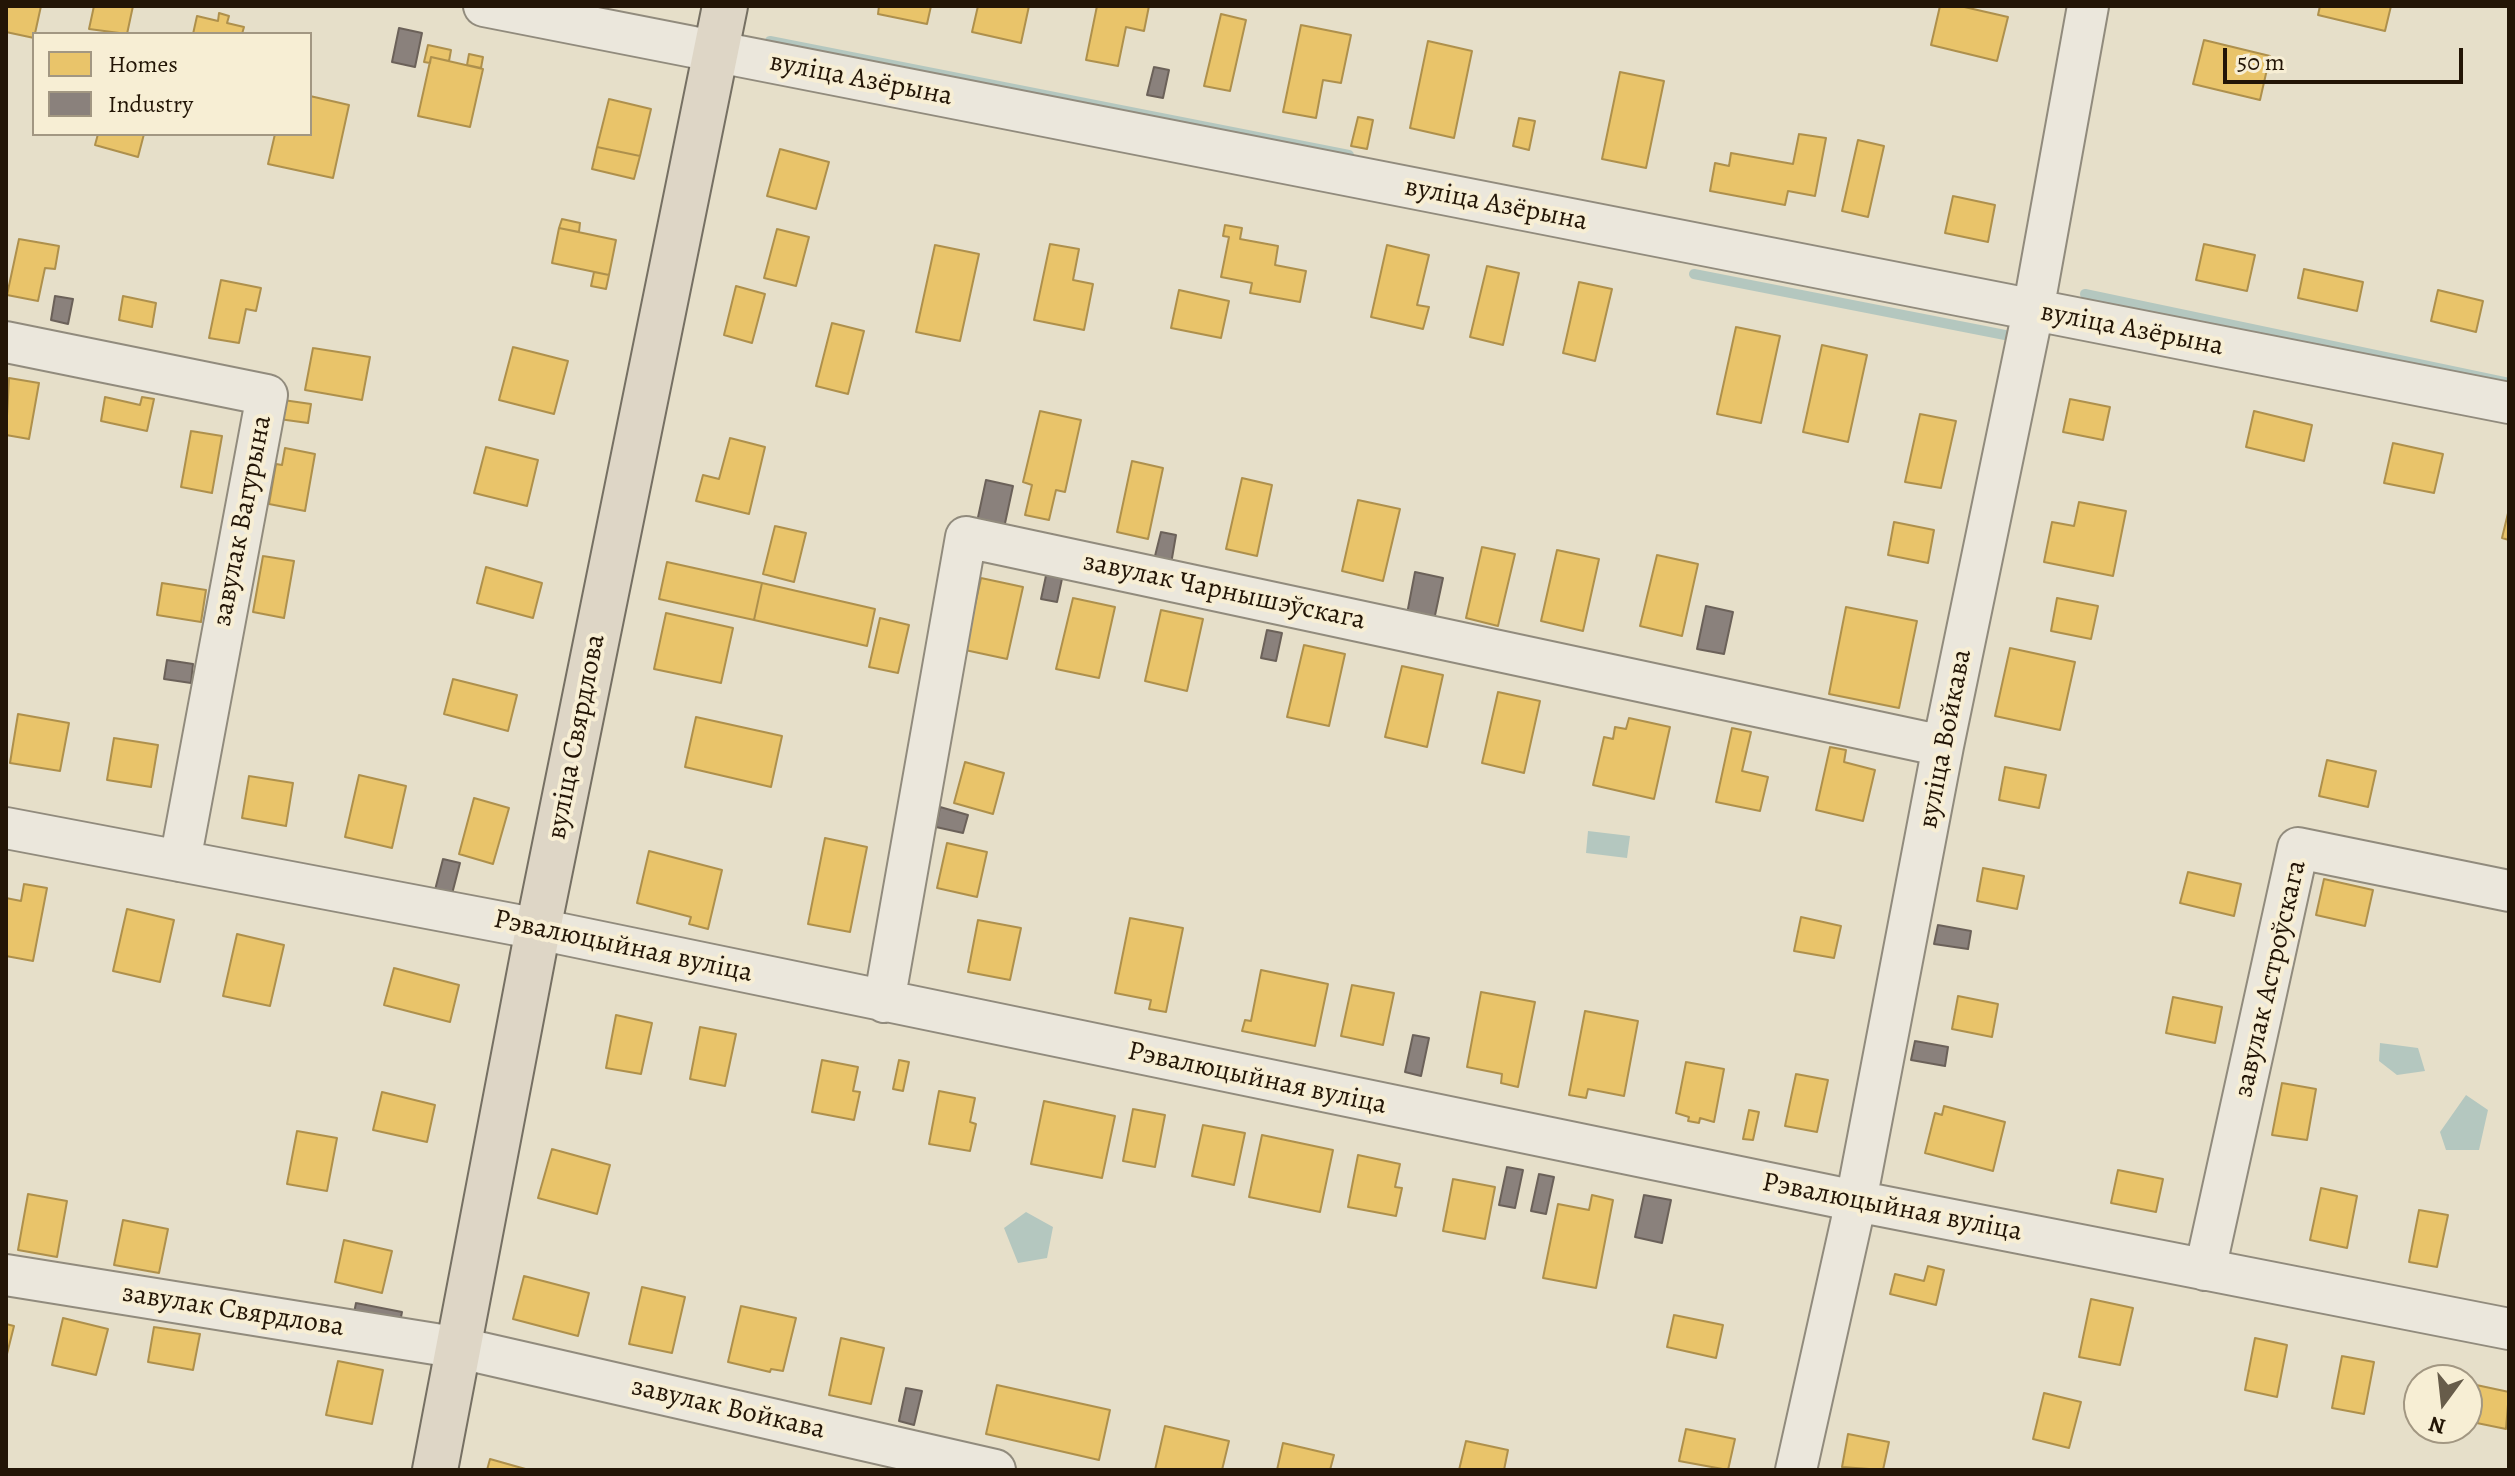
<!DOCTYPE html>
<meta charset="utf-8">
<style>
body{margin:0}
#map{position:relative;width:2515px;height:1476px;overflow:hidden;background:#e6dfc9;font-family:Alegreya,serif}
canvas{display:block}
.frame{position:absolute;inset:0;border:8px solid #231506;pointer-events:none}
.legend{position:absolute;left:32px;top:32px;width:280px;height:104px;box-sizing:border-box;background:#f7eed4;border:2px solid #a29782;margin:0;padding:10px 14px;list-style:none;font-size:24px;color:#231506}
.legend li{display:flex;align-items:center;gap:16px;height:40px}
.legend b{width:40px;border:2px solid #a29782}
.north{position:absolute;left:2403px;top:1364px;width:80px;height:80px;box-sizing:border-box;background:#f7eed4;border:2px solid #a29782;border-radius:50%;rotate:195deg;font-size:22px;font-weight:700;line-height:32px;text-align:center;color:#231506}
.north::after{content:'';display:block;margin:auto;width:28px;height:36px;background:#675c4a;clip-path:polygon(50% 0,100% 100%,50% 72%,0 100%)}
.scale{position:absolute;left:2223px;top:48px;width:240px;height:36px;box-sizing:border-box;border:4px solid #231506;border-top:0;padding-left:10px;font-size:24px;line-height:28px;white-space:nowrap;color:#231506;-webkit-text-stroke:6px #f7eed4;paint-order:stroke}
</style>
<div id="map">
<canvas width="2515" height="1476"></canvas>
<div class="frame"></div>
<ul class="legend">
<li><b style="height:22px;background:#e9c46a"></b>Homes</li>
<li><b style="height:22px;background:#8a817c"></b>Industry</li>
</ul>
<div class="north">N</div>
<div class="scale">50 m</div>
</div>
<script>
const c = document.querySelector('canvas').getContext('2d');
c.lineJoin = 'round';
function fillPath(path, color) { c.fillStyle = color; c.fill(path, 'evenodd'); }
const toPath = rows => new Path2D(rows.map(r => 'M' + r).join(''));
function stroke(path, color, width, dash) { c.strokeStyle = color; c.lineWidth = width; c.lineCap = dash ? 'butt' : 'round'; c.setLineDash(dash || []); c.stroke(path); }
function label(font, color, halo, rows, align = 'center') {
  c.font = font + ' Alegreya,serif'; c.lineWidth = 8; c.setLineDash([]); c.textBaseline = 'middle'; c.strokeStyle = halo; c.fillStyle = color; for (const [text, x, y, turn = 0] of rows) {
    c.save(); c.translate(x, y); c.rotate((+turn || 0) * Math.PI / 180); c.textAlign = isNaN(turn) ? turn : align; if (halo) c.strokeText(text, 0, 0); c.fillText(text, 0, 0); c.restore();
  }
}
fillPath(toPath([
 [1588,831,1630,836,1627,858,1586,853],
 [2380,1043,2418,1048,2425,1071,2397,1075,2379,1061],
 [2466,1095,2488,1110,2479,1150,2446,1150,2440,1132],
 [1026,1212,1053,1227,1047,1258,1018,1263,1004,1228]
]), '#b4c7bf');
const homes = toPath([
 [6,6,41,6,34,38,6,32,6,6],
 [94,6,133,6,127,34,89,29,94,6],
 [879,6,931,6,927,24,878,14,879,6],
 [978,6,1029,6,1021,43,972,32,978,6],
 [1097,6,1149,6,1144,31,1126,27,1118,66,1086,60,1097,6],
 [1940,6,1960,6,2008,17,1997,61,1931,45,1940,6],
 [2320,6,2391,6,2385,31,2318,15,2320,6],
 [219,13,229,16,227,23,244,27,242,34,193,34,197,16,218,21,219,13],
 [1221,14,1246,20,1230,91,1204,86,1221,14],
 [1301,25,1351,35,1341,83,1323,80,1316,118,1283,112,1301,25],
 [2204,40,2270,56,2260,100,2193,84,2204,40],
 [1428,41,1472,51,1454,138,1410,128,1428,41],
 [428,45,451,50,449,61,431,57,430,63,424,62,428,45],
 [469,54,483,57,481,68,467,65,469,54],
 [431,57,483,69,470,127,418,116,431,57],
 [1620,72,1664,81,1646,168,1602,159,1620,72],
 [310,96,349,105,333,178,268,164,275,134,310,134,310,96],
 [609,99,651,109,640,156,597,147,609,99],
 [1358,117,1373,120,1367,149,1351,146,1358,117],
 [1519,118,1535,121,1529,150,1513,146,1519,118],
 [98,134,144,134,138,157,95,145,98,134],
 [1799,134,1826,138,1815,196,1788,191,1785,205,1710,191,1715,163,1729,166,1731,153,1793,164,1799,134],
 [1858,140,1884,146,1868,217,1842,211,1858,140],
 [597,147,640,156,634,179,592,169,597,147],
 [780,149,829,162,816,209,767,196,780,149],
 [1953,196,1995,205,1988,242,1945,233,1953,196],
 [562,219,580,223,579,232,559,228,562,219],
 [1225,225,1242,228,1240,239,1278,246,1275,265,1306,271,1300,302,1250,293,1252,283,1221,277,1229,237,1223,236,1225,225],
 [559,228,616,240,609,275,552,263,559,228],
 [777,229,809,237,796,286,764,278,777,229],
 [19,239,59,246,55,269,45,268,38,301,7,295,19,239],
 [1050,244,1079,249,1073,280,1093,284,1084,330,1034,320,1050,244],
 [2204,244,2255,255,2247,291,2196,280,2204,244],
 [935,245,979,254,960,341,916,332,935,245],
 [1387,245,1429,255,1417,305,1429,307,1423,329,1371,317,1387,245],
 [1487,266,1519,273,1503,345,1470,337,1487,266],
 [2304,269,2363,282,2357,311,2298,298,2304,269],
 [594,272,609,275,606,289,591,286,594,272],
 [221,280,261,288,256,311,246,309,239,343,209,338,221,280],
 [1579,282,1612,289,1595,361,1563,353,1579,282],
 [736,286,765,294,752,343,724,335,736,286],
 [1179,290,1229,301,1221,338,1171,328,1179,290],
 [2438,290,2483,301,2476,332,2431,321,2438,290],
 [123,296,156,303,152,327,119,320,123,296],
 [832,323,864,331,848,394,816,386,832,323],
 [1736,327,1780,336,1761,423,1717,414,1736,327],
 [1822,345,1867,355,1848,442,1803,432,1822,345],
 [513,347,568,361,554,414,499,400,513,347],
 [313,348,370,357,362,400,305,390,313,348],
 [9,378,39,383,29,439,6,435,9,378],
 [105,397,140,405,142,397,154,399,147,431,101,421,105,397],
 [2070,399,2110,407,2103,440,2063,432,2070,399],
 [283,400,311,404,308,423,279,419,283,400],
 [1040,411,1081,420,1065,492,1056,490,1049,520,1025,515,1032,485,1023,482,1040,411],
 [2254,411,2312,425,2304,461,2246,447,2254,411],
 [1920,414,1956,421,1941,488,1905,482,1920,414],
 [191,431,222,436,212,493,181,487,191,431],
 [730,438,765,447,749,514,696,501,703,475,719,479,730,438],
 [2393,443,2443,454,2434,493,2384,483,2393,443],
 [486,447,538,460,527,506,474,493,486,447],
 [285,448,315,454,305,511,269,504,276,464,282,465,285,448],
 [1132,461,1163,468,1148,539,1117,532,1132,461],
 [1242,478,1272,485,1257,556,1226,549,1242,478],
 [1358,500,1400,509,1383,581,1342,571,1358,500],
 [2079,502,2126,511,2113,576,2044,562,2052,522,2074,526,2079,502],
 [2509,509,2509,540,2502,538,2509,509],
 [1894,522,1934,530,1928,563,1888,555,1894,522],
 [775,526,806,533,794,582,763,574,775,526],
 [1482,547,1515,554,1498,626,1466,618,1482,547],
 [1557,550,1599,559,1583,631,1541,621,1557,550],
 [1657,555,1698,564,1682,636,1640,626,1657,555],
 [263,556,294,561,284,618,253,612,263,556],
 [667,562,762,583,754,620,659,599,667,562],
 [486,567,542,583,533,618,477,603,486,567],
 [981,578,1023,587,1007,659,965,650,981,578],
 [162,583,206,590,201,622,157,615,162,583],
 [762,583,875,609,867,646,754,620,762,583],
 [1073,598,1115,607,1099,678,1056,669,1073,598],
 [2057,598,2098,606,2091,639,2051,631,2057,598],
 [1846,607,1917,621,1899,708,1829,694,1846,607],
 [1161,610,1203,619,1187,691,1145,681,1161,610],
 [666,613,733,628,721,683,654,669,666,613],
 [880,618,909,625,898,673,869,667,880,618],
 [1304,645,1345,654,1329,726,1287,717,1304,645],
 [2010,648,2075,662,2060,730,1995,716,2010,648],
 [1402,666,1443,675,1427,747,1385,737,1402,666],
 [453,679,517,695,508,731,444,714,453,679],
 [1498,692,1540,701,1524,773,1482,763,1498,692],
 [18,714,69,723,60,771,10,763,18,714],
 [696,717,782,736,771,787,685,767,696,717],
 [1629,718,1670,727,1654,799,1593,785,1604,737,1613,739,1615,727,1626,729,1629,718],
 [1732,728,1751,732,1742,771,1768,777,1760,811,1716,802,1732,728],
 [114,738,158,745,151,787,107,780,114,738],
 [1830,747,1846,750,1844,762,1875,770,1863,821,1816,810,1830,747],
 [2327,760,2376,771,2368,807,2319,796,2327,760],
 [965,762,1004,773,993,814,954,803,965,762],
 [2005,767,2046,775,2039,808,1999,800,2005,767],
 [359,775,406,786,392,848,345,837,359,775],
 [249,776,293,783,286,826,242,818,249,776],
 [474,798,509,808,493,864,459,854,474,798],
 [825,838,867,847,850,932,808,924,825,838],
 [947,843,987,852,977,897,937,888,947,843],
 [649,851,722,870,708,929,689,924,691,917,637,903,649,851],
 [1983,868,2024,876,2017,909,1977,901,1983,868],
 [2188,872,2241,884,2234,916,2180,903,2188,872],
 [2324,879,2373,890,2365,926,2316,915,2324,879],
 [24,884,47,888,33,961,6,956,6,898,21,901,24,884],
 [127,909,174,920,160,982,113,971,127,909],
 [1801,917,1841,926,1834,958,1794,951,1801,917],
 [1130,918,1183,928,1166,1012,1149,1009,1151,1000,1115,993,1130,918],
 [978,920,1021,928,1010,980,968,972,978,920],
 [237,934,284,945,270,1006,223,996,237,934],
 [394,968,459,985,450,1022,384,1005,394,968],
 [1261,970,1328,984,1315,1046,1242,1031,1245,1020,1251,1021,1261,970],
 [1352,985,1394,993,1383,1045,1341,1036,1352,985],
 [1481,992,1535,1002,1518,1087,1501,1083,1502,1074,1467,1067,1481,992],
 [1958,996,1998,1004,1992,1037,1952,1029,1958,996],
 [2173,997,2222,1007,2215,1043,2166,1033,2173,997],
 [1585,1011,1638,1021,1624,1096,1588,1089,1586,1098,1569,1095,1585,1011],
 [616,1015,652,1023,641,1074,606,1068,616,1015],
 [700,1027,736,1034,725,1086,690,1079,700,1027],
 [822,1060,858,1067,853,1091,860,1092,854,1120,812,1112,822,1060],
 [899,1060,909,1062,903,1091,893,1089,899,1060],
 [1686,1062,1724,1069,1714,1122,1700,1118,1699,1123,1688,1121,1689,1117,1676,1113,1686,1062],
 [1796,1074,1828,1080,1817,1132,1785,1126,1796,1074],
 [2282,1083,2316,1089,2307,1140,2272,1135,2282,1083],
 [939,1091,975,1098,970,1122,976,1124,970,1151,929,1144,939,1091],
 [382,1092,435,1105,427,1142,373,1130,382,1092],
 [1044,1101,1115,1116,1102,1178,1031,1164,1044,1101],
 [1944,1106,2005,1122,1993,1171,1925,1153,1935,1113,1942,1115,1944,1106],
 [1133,1109,1165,1115,1155,1167,1123,1161,1133,1109],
 [1749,1110,1759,1112,1753,1140,1743,1139,1749,1110],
 [1203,1125,1245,1133,1234,1185,1192,1176,1203,1125],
 [297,1131,337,1138,327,1191,287,1184,297,1131],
 [1262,1135,1333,1150,1320,1212,1249,1197,1262,1135],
 [552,1149,610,1165,597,1214,538,1198,552,1149],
 [1358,1155,1400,1164,1395,1187,1402,1188,1396,1216,1348,1207,1358,1155],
 [2118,1170,2163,1179,2156,1212,2111,1203,2118,1170],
 [1453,1179,1495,1187,1485,1239,1443,1231,1453,1179],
 [2321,1188,2357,1196,2347,1248,2310,1240,2321,1188],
 [28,1194,67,1201,57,1257,18,1250,28,1194],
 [1592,1195,1613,1200,1596,1288,1543,1278,1558,1204,1589,1210,1592,1195],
 [2419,1210,2448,1215,2437,1267,2409,1262,2419,1210],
 [123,1220,168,1229,159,1273,114,1265,123,1220],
 [344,1240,392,1251,382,1293,335,1282,344,1240],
 [1928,1266,1944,1270,1936,1305,1890,1294,1895,1274,1924,1281,1928,1266],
 [524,1276,589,1293,578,1336,513,1319,524,1276],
 [642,1287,685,1297,672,1353,629,1344,642,1287],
 [2091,1299,2133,1308,2120,1365,2079,1357,2091,1299],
 [741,1306,796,1318,783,1371,771,1369,770,1372,728,1362,741,1306],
 [1674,1315,1723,1325,1716,1358,1667,1347,1674,1315],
 [63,1318,108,1329,96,1375,52,1365,63,1318],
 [6,1324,14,1326,6,1358,6,1324],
 [154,1327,200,1334,193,1370,148,1362,154,1327],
 [841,1338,884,1348,871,1404,829,1395,841,1338],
 [2255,1338,2287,1345,2277,1397,2245,1390,2255,1338],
 [2342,1356,2374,1362,2364,1414,2332,1408,2342,1356],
 [338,1361,383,1370,372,1424,326,1415,338,1361],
 [2467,1383,2509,1392,2506,1429,2467,1421,2467,1383],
 [997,1385,1110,1410,1099,1460,986,1434,997,1385],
 [2044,1393,2081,1402,2069,1448,2033,1439,2044,1393],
 [1165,1426,1229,1441,1222,1470,1155,1470,1165,1426],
 [1686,1429,1735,1439,1728,1470,1679,1461,1686,1429],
 [1848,1434,1889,1442,1883,1470,1842,1467,1848,1434],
 [1466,1441,1508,1450,1504,1470,1459,1470,1466,1441],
 [1283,1443,1334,1455,1330,1470,1277,1470,1283,1443],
 [490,1459,529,1470,487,1470,490,1459]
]);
fillPath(homes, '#e9c46a');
stroke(homes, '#ae904c', 2);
const industry = toPath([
 [399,28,422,33,415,67,392,62,399,28],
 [1154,67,1169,70,1163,98,1147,95,1154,67],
 [55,296,73,299,68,324,51,320,55,296],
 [986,480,1013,486,1004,528,977,522,986,480],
 [1161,532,1176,535,1171,564,1154,560,1161,532],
 [1047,571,1063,574,1057,602,1041,599,1047,571],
 [1415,572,1443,578,1434,620,1407,614,1415,572],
 [1706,606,1733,612,1724,654,1697,649,1706,606],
 [1267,630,1282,633,1276,661,1261,658,1267,630],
 [167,660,193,664,191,683,164,679,167,660],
 [940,807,968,815,963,833,936,827,940,807],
 [443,859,460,863,452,894,435,890,443,859],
 [1938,925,1971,931,1968,949,1934,944,1938,925],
 [1413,1035,1429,1038,1421,1076,1405,1072,1413,1035],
 [1915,1041,1948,1047,1945,1066,1911,1060,1915,1041],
 [1507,1167,1523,1170,1515,1208,1499,1205,1507,1167],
 [1539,1174,1554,1177,1546,1214,1531,1211,1539,1174],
 [1644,1195,1671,1200,1662,1243,1635,1237,1644,1195],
 [356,1303,402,1312,398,1332,352,1323,356,1303],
 [906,1388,922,1391,914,1425,899,1421,906,1388]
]);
fillPath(industry, '#8a817c');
stroke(industry, '#6b6159', 2);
stroke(toPath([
 [770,41,1349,155],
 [1694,274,2005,335],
 [2085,294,2509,383]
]), '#b4c7bf', 10);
const minor = toPath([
 [484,6,2509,403],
 [6,342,267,395,180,861],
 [6,828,538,929,1856,1201,2509,1329],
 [884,1002,966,537,1943,746],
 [2205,1270,2298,848,2509,891],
 [6,1275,460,1348,995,1470],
 [1796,1470,1856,1201,1943,746,2033,311,2088,6]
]);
const major = toPath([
 [435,1470,538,929,725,6]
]);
stroke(minor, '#918b7d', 44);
stroke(major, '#767063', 48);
stroke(minor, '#ebe7dc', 40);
stroke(major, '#ded6c6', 44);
label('28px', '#231506', '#f7eed4', [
 ["вуліца Азёрына",861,80,11],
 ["вуліца Азёрына",1496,205,11],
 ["вуліца Азёрына",2132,330,11],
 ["завулак Вагурына",243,521,-79],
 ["завулак Чарнышэўскага",1224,592,12],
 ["вуліца Свярдлова",577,737,-79],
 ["вуліца Войкава",1946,739,-79],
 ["Рэвалюцыйная вуліца",623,947,12],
 ["завулак Астроўскага",2271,979,-77],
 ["Рэвалюцыйная вуліца",1257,1079,12],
 ["Рэвалюцыйная вуліца",1892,1208,11],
 ["завулак Свярдлова",233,1311,9],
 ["завулак Войкава",728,1409,13]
]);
</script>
